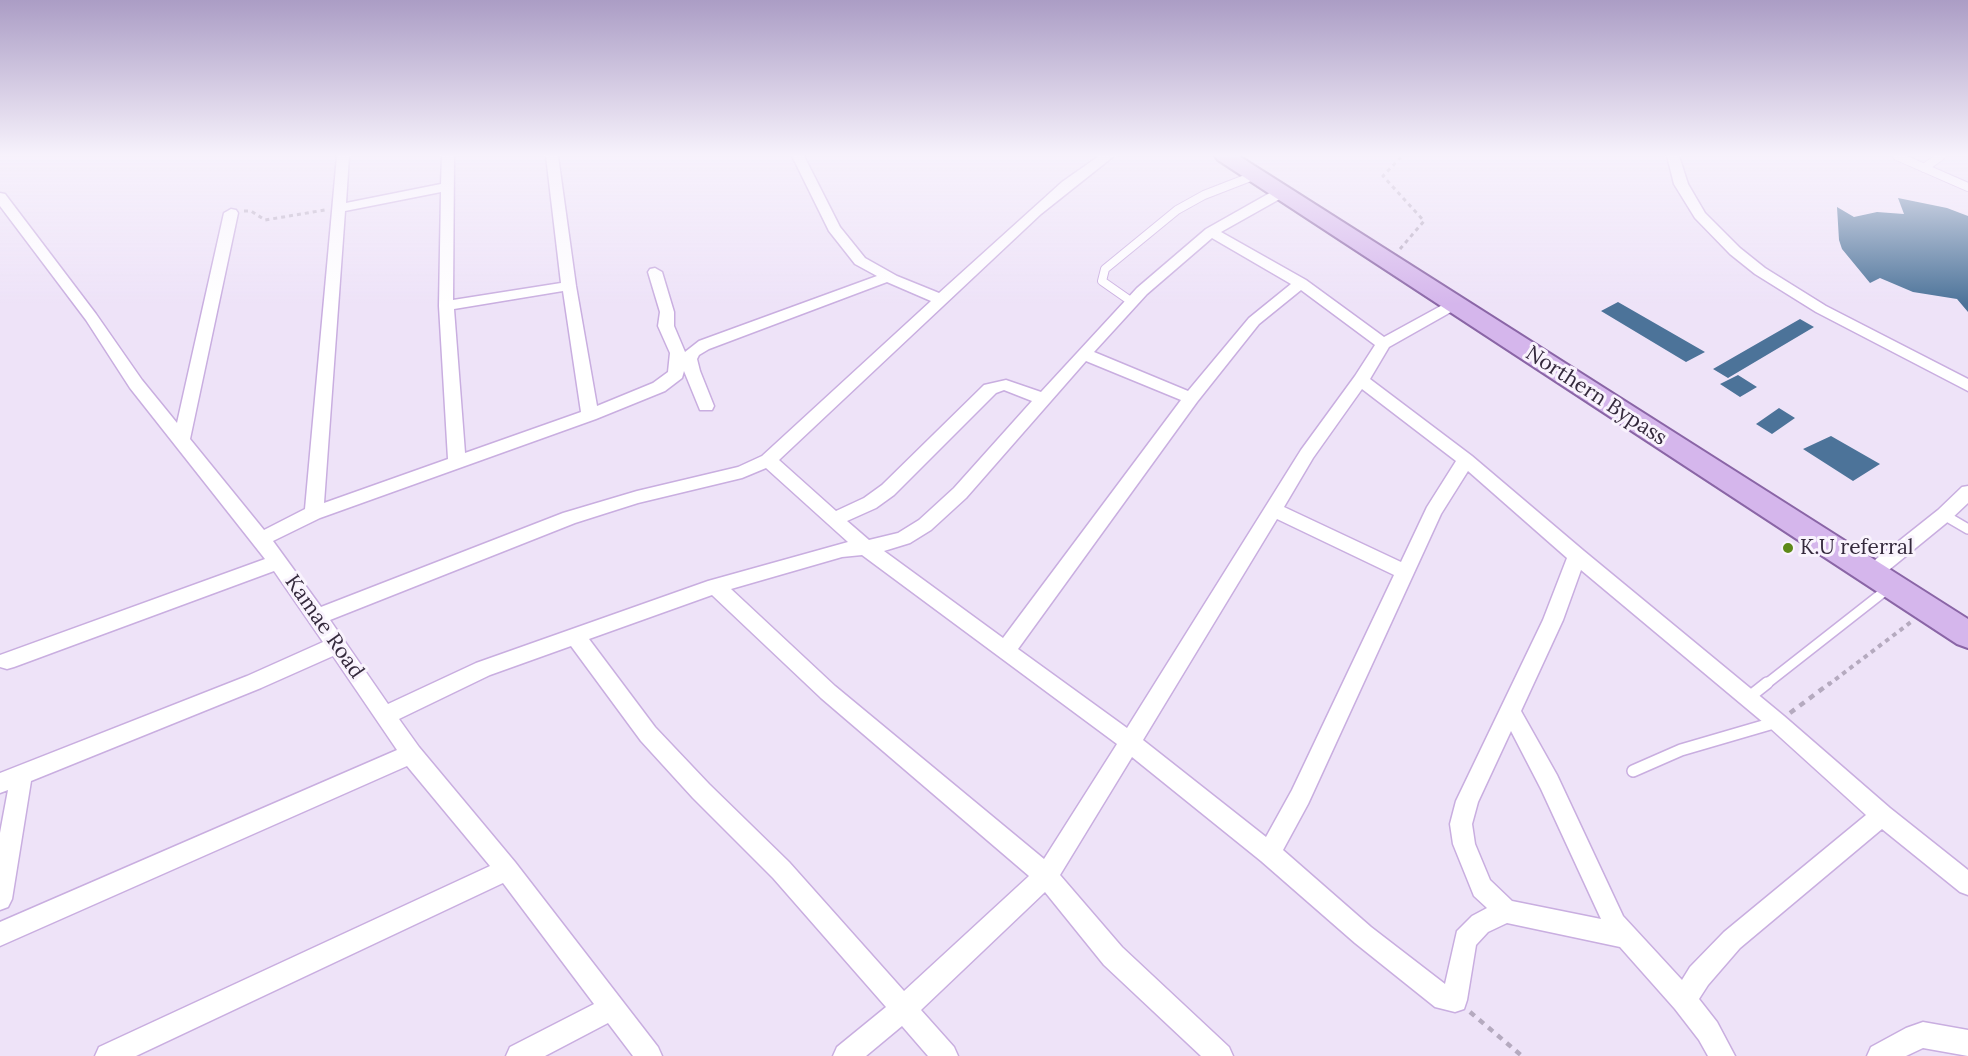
<!DOCTYPE html>
<style>
body{margin:0}
canvas{display:block;background:#eee3f8}
</style>
<canvas width="1968" height="1056"></canvas>
<script>
const c = document.querySelector('canvas').getContext('2d');
c.lineJoin = 'round';
function fillPath(path, color) { c.fillStyle = color; c.fill(path, 'evenodd'); }
const toPath = rows => new Path2D(rows.map(r => 'M' + r).join(''));
function stroke(path, color, width, dash) { c.strokeStyle = color; c.lineWidth = width; c.lineCap = dash ? 'butt' : 'round'; c.setLineDash(dash || []); c.stroke(path); }
function label(font, color, halo, rows, align = 'center') {
  c.font = font + ' Lora,serif'; c.lineWidth = 6; c.setLineDash([]); c.textBaseline = 'middle'; c.strokeStyle = halo; c.fillStyle = color; for (const [text, x, y, turn = 0] of rows) {
    c.save(); c.translate(x, y); c.rotate((+turn || 0) * Math.PI / 180); c.textAlign = isNaN(turn) ? turn : align; if (halo) c.strokeText(text, 0, 0); c.fillText(text, 0, 0); c.restore();
  }
}
fillPath(toPath([
 [1898,198,1947,208,1968,216,1968,312,1957,299,1913,292,1880,278,1870,283,1842,249,1839,240,1837,207,1854,217,1877,212,1904,214],
 [1618,302,1705,352,1686,362,1601,311],
 [1800,319,1814,327,1728,378,1713,369],
 [1738,375,1757,387,1740,397,1720,384],
 [1779,408,1795,418,1772,434,1756,424],
 [1831,436,1880,464,1853,481,1803,449]
]), '#4c7399');
const laneFar2 = toPath([
 [1897,156,1968,187],
 [1924,168,1941,156],
 [1132,302,1102,281,1105,269,1177,210,1204,195,1253,176]
]);
const laneFar1 = toPath([
 [1944,515,1968,529],
 [1765,685,1890,587]
]);
const lane = toPath([
 [1748,698,1767,683],
 [1633,771,1681,750,1777,722]
]);
const street = toPath([
 [337,156,349,156,346,203,441,184,442,156,454,156,453,300,561,283,546,156,558,156,576,286,597,406,653,383,668,372,670,353,658,326,660,312,648,272,650,269,655,268,662,272,674,312,674,326,685,352,699,341,877,276,855,264,829,231,792,156,804,156,840,227,865,258,897,276,939,293,1062,182,1099,156,1114,156,1041,214,779,460,836,511,864,498,882,485,984,385,1006,380,1041,392,1137,288,1206,229,1275,190,1285,190,1287,193,1285,196,1221,232,1306,280,1384,337,1448,302,1458,302,1460,305,1458,308,1389,347,1370,379,1472,456,1584,551,1784,716,1890,808,1968,870,1968,895,1960,892,1882,829,1740,948,1708,985,1699,999,1717,1022,1735,1056,1708,1056,1699,1040,1675,1009,1620,947,1507,923,1488,932,1476,945,1467,1000,1464,1009,1455,1012,1435,1007,1355,943,1261,861,1132,757,1060,875,1122,947,1229,1047,1233,1056,1201,1056,1104,965,1045,892,921,1010,954,1047,958,1056,928,1056,902,1026,866,1056,833,1056,837,1047,886,1007,773,878,693,798,641,741,571,646,490,675,399,719,419,747,515,862,658,1047,662,1056,633,1056,608,1023,545,1056,506,1056,510,1047,594,1004,503,883,136,1056,95,1056,99,1047,490,866,407,766,0,946,0,922,397,750,333,656,261,688,31,781,12,899,8,907,0,910,0,833,8,790,0,793,0,773,247,676,323,642,274,571,14,667,7,669,0,667,0,655,265,559,130,388,86,320,0,206,0,193,5,194,96,314,142,380,177,423,224,213,231,209,236,210,238,213,190,439,264,530,305,509,337,156],
 [441,192,439,306,448,459,324,503,345,211,441,192],
 [1212,238,1291,284,1249,318,1188,391,1094,352,1147,294,1212,238],
 [887,282,931,301,762,456,738,467,637,491,563,513,321,607,273,541,320,518,596,419,665,391,682,378,684,371,700,410,712,410,714,406,700,371,697,359,699,355,709,349,887,282],
 [1301,290,1375,345,1355,376,1301,450,1127,728,1018,649,1197,402,1259,324,1301,290],
 [563,291,581,412,465,453,454,309,563,291],
 [1086,361,1181,400,1003,638,884,551,910,543,931,530,966,498,1086,361],
 [1362,389,1456,461,1427,507,1401,562,1284,507,1313,458,1362,389],
 [1004,390,1032,401,954,488,919,520,898,533,869,540,847,521,876,508,894,495,996,393,1004,390],
 [766,468,848,542,708,581,476,663,388,704,330,620,575,523,638,503,742,478,766,468],
 [1468,471,1567,558,1543,620,1456,801,1450,824,1453,844,1474,896,1487,908,1472,916,1457,931,1445,984,1371,927,1283,850,1308,804,1441,514,1468,471],
 [1277,519,1394,575,1292,790,1266,837,1143,740,1277,519],
 [862,555,1117,744,1044,859,835,686,731,589,842,557,862,555],
 [1581,570,1770,728,1866,815,1724,932,1690,967,1682,980,1623,916,1557,775,1521,711,1563,620,1581,570],
 [712,595,821,698,1029,876,904,991,789,862,709,784,655,727,589,639,712,595],
 [1511,731,1541,789,1601,919,1512,901,1490,880,1475,844,1472,824,1478,802,1511,731],
 [1667,156,1679,156,1688,184,1705,213,1740,248,1765,268,1826,306,1968,379,1968,391,1816,312,1755,274,1730,254,1695,218,1674,184,1667,156],
 [1968,486,1968,503,1950,520,1879,578,1872,580,1865,578,1863,573,1865,568,1938,510,1962,487,1968,486],
 [1923,1022,1968,1030,1968,1056,1923,1048,1906,1056,1867,1056,1871,1047,1906,1028,1923,1022]
]);
const primary = toPath([
 [1215,156,1239,156,1968,619,1968,648,1957,644,1218,160,1215,156]
]);
stroke(laneFar2, '#c9aee0', 10);
stroke(laneFar1, '#c9aee0', 12);
stroke(lane, '#c9aee0', 14);
stroke(street, '#c9aee0', 3);
stroke(primary, '#8a65a6', 4);
stroke(toPath([
 [244,211,251,211,265,220,325,210],
 [1400,249,1424,221,1383,176,1402,156]
]), '#b5aabf', 3, [4, 4]);
stroke(toPath([
 [1828,685,1911,622]
]), '#b5aabf', 4, [4.5, 4.5]);
stroke(toPath([
 [1790,713,1830,683],
 [1470,1012,1522,1056]
]), '#b5aabf', 4.5, [6, 6]);
stroke(laneFar2, '#fff', 8);
stroke(laneFar1, '#fff', 9);
stroke(lane, '#fff', 11);
fillPath(street, '#fff');
fillPath(primary, '#d5b6ec');
const sky = c.createLinearGradient(0, 0, 0, 304);
sky.addColorStop(0, '#ab9dc5');
sky.addColorStop(0.51, '#f7f2fc');
sky.addColorStop(1, '#f7f2fc00');
c.fillStyle = sky;
c.fillRect(0, 0, 1968, 304);
for (const [x, y, r, color] of [
 [1788,548,6,"#5d8918"]
]) { const dot = new Path2D(); dot.arc(x, y, r, 0, 2 * Math.PI); c.fillStyle = color; c.fill(dot); stroke(dot, '#f9f3fd', 2); }
label('21px', '#34293c', '#f9f3fd', [
 ["Northern Bypass",1596,396,33],
 ["Kamae Road",324,627,55]
]);
label('21px', '#34293c', '#f9f3fd', [
 ["K.U referral",1800,548]
], 'left');
</script>
